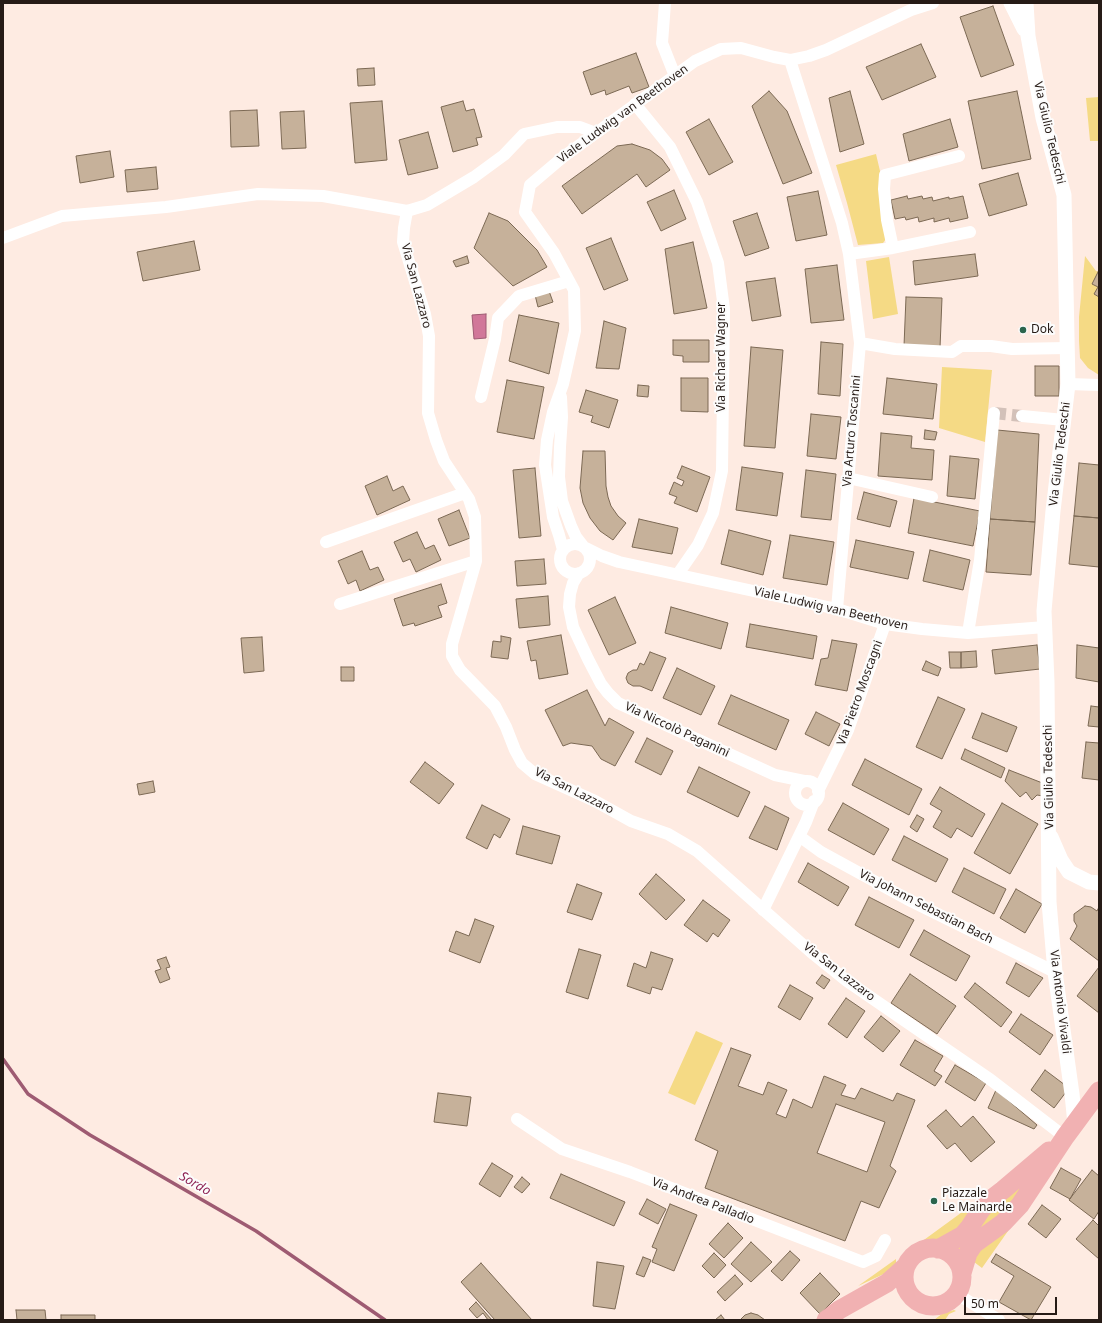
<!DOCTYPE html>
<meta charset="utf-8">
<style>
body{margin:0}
#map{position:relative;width:1102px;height:1323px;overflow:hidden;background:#feebe2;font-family:"Noto Sans",sans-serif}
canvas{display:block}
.frame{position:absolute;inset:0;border:4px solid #261b16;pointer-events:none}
.scale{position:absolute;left:964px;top:1297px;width:93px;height:18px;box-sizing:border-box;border:2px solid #261b16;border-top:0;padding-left:5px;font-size:12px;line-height:14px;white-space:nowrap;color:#261b16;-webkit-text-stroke:3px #fcfcfc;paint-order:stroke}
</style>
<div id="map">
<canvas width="1102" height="1323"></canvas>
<div class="frame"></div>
<div class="scale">50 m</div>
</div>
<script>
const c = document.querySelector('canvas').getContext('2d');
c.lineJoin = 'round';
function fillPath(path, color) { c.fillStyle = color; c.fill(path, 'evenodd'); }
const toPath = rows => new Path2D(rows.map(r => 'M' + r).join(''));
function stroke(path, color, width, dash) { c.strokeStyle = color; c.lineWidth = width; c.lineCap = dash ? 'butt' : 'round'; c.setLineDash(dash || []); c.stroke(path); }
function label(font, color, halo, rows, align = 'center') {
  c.font = font + ' "Noto Sans",sans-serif'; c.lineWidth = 4; c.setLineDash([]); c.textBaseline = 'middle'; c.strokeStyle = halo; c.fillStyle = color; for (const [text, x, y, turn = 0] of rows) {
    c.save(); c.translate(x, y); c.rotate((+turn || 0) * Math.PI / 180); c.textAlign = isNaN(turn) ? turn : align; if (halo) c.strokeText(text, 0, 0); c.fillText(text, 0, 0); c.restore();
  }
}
fillPath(toPath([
 [1099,97,1099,141,1090,141,1086,98],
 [876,154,880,171,881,197,886,239,883,243,858,245,847,203,836,165],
 [1085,256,1096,271,1099,272,1099,375,1088,368,1080,358,1079,341,1079,317],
 [889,257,898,314,873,319,866,261],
 [942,367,992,370,985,442,939,428],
 [696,1031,723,1043,695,1105,668,1093],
 [1031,1173,1005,1212,960,1252,955,1249,981,1220],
 [980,1199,962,1226,935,1241,917,1245],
 [1007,1230,1008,1231,982,1268,974,1262,976,1254],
 [896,1259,896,1263,886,1273,858,1286],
 [954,1310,956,1311,949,1314,945,1320,934,1320,943,1313]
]), '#f5da85');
const water = toPath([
 [486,314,486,338,474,339,472,315,486,314]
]);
fillPath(water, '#d17799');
stroke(water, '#9e5b72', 1);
stroke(toPath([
 [3,1059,28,1094,90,1135,256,1231,385,1320]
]), '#9e5b72', 3.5);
const building = toPath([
 [993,6,1014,65,981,77,960,17,993,6],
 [921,44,936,77,882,100,866,67,921,44],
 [636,53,649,87,632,93,629,86,606,95,605,90,591,95,583,72,636,53],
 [374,68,375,85,358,86,357,69,374,68],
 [769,91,787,111,812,173,783,184,752,106,769,91],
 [850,91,864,144,840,152,829,98,850,91],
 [1017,91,1031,159,982,169,968,101,1017,91],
 [382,101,387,160,355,163,350,103,382,101],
 [463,101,466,111,474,109,482,137,476,138,478,145,453,152,441,107,463,101],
 [257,110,259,146,231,147,230,111,257,110],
 [304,111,306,148,282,149,280,112,304,111],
 [709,119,733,162,709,175,686,132,709,119],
 [950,119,958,147,909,161,903,134,950,119],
 [428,132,438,168,408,175,399,140,428,132],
 [632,144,650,150,662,159,670,170,646,187,637,174,582,214,562,186,617,146,632,144],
 [110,151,114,177,80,183,76,156,110,151],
 [156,167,158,189,127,192,125,170,156,167],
 [1018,173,1027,205,989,216,979,184,1018,173],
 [674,190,686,219,661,231,647,202,674,190],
 [818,191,827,235,796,241,787,197,818,191],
 [907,196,908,199,922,196,923,199,932,197,933,201,949,197,949,199,963,196,968,218,950,222,949,218,934,222,934,218,919,222,918,217,906,220,905,217,895,219,891,200,907,196],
 [489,213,508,221,537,250,547,267,513,286,474,248,489,213],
 [757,213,769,248,745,256,733,221,757,213],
 [611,238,628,280,604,290,586,248,611,238],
 [194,241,200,270,143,281,137,252,194,241],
 [693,242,707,308,674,314,665,249,693,242],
 [975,254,978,276,915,285,913,261,975,254],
 [467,256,469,263,456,267,453,261,467,256],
 [837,265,844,320,811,323,805,269,837,265],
 [1098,272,1099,273,1099,297,1094,294,1098,287,1092,284,1098,272],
 [775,278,781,316,752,321,746,282,775,278],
 [549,291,553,302,538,307,535,295,549,291],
 [906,297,942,298,940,348,904,346,906,297],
 [519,315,559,323,549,374,509,361,519,315],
 [604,321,626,328,619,369,596,368,604,321],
 [673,340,709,340,709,362,683,362,683,356,673,355,673,340],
 [821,342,843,344,840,396,818,394,821,342],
 [751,347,783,350,775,448,744,446,751,347],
 [1035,366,1059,366,1059,396,1035,396,1035,366],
 [681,378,708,378,708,412,681,411,681,378],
 [887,378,937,384,933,419,883,414,887,378],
 [507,380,544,387,534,439,497,432,507,380],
 [638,385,649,386,648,397,637,396,638,385],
 [586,390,618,400,609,428,591,422,593,416,579,412,586,390],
 [811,414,841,417,836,459,807,456,811,414],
 [925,430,937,432,935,440,924,439,925,430],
 [997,430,1039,434,1035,522,990,519,997,430],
 [881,433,912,436,911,448,934,450,932,480,878,476,881,433],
 [583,451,605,451,606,486,608,497,611,506,618,516,626,523,613,540,600,531,590,518,583,503,580,488,583,451],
 [950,456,979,459,975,499,947,496,950,456],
 [1079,463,1099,465,1099,518,1074,516,1079,463],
 [682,466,710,477,697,512,674,503,677,497,669,494,674,482,682,486,684,481,677,478,682,466],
 [742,467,783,473,777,516,736,510,742,467],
 [535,468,541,536,519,538,513,470,535,468],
 [806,470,836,474,831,520,801,517,806,470],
 [387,476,393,491,403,486,410,500,377,515,365,486,387,476],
 [864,492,897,501,890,527,857,519,864,492],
 [914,498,980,511,973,546,908,533,914,498],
 [459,510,470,538,449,546,438,519,459,510],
 [1074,516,1099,518,1099,567,1069,564,1074,516],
 [639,519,678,528,672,554,632,547,639,519],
 [990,519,1035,522,1031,575,986,572,990,519],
 [729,530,771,541,763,575,721,564,729,530],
 [417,532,425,549,434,545,441,560,416,572,410,559,403,562,394,542,417,532],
 [790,535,834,542,827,585,783,578,790,535],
 [856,540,914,552,908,579,850,567,856,540],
 [930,550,970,560,963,590,923,581,930,550],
 [362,551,370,570,378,567,384,580,360,591,356,580,348,584,338,561,362,551],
 [544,559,546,584,517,586,515,561,544,559],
 [441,584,447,603,438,606,442,617,415,626,414,623,403,626,394,599,441,584],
 [548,596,550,625,519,628,516,599,548,596],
 [615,597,636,643,609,655,588,610,615,597],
 [671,607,728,623,721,649,665,633,671,607],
 [750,624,817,636,813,659,746,647,750,624],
 [561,635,568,674,539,679,536,660,531,661,527,641,561,635],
 [501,636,511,638,508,659,491,657,493,641,501,642,501,636],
 [262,637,264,671,244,673,241,638,262,637],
 [832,640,857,644,847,691,815,685,821,659,828,658,832,640],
 [1037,645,1040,669,995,674,992,650,1037,645],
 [1077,645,1099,648,1099,682,1076,678,1077,645],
 [976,651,977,667,961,668,961,652,976,651],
 [650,652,666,658,652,691,640,686,633,686,628,683,626,678,628,673,633,670,637,670,640,663,644,665,650,652],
 [949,652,961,652,961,668,950,668,949,652],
 [926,661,941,668,938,676,922,670,926,661],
 [341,667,354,667,354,681,341,681,341,667],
 [677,668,715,686,701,715,663,698,677,668],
 [587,690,605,726,609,718,634,732,615,766,601,759,592,746,571,743,563,746,545,710,587,690],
 [731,695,789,720,776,750,718,724,731,695],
 [938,697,965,709,942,759,916,747,938,697],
 [1091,706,1099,707,1099,727,1088,726,1091,706],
 [816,712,840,724,829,746,805,734,816,712],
 [982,713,1017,727,1007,752,972,738,982,713],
 [647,738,673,751,661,775,635,762,647,738],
 [1086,742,1099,743,1099,780,1082,778,1086,742],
 [965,749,1005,768,1001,778,961,759,965,749],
 [865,759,922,789,909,815,852,785,865,759],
 [425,762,454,784,439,804,410,782,425,762],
 [699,767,750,792,738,817,687,792,699,767],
 [1009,770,1045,784,1043,796,1037,795,1032,800,1026,792,1020,797,1005,781,1009,770],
 [153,781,155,792,139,795,137,784,153,781],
 [940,787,985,814,972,837,957,828,951,838,933,827,942,811,930,804,940,787],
 [843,803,889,829,874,855,828,830,843,803],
 [1002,803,1038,824,1010,874,974,853,1002,803],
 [482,805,510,819,500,838,494,834,487,849,466,838,482,805],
 [765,806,789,818,777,850,749,838,765,806],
 [917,815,924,819,917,832,910,827,917,815],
 [523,826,560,836,552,864,516,854,523,826],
 [904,836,948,859,936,882,892,860,904,836],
 [808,863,849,887,838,906,798,882,808,863],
 [964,868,1006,889,994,914,952,892,964,868],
 [656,874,685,900,666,920,639,894,656,874],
 [577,884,602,893,592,920,567,912,577,884],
 [1016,889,1042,904,1025,933,1000,918,1016,889],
 [869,897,914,920,899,948,855,925,869,897],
 [703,900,730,920,718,937,713,933,707,942,684,925,703,900],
 [1085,906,1091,907,1097,911,1099,907,1099,961,1070,939,1077,926,1074,921,1074,914,1085,906],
 [475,919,494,926,480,963,449,951,456,931,469,936,475,919],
 [924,930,970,956,956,981,910,955,924,930],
 [579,949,601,955,588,999,566,992,579,949],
 [651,952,673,959,662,990,652,987,650,994,627,986,634,963,646,968,651,952],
 [166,957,170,967,166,968,170,979,160,983,155,971,161,969,157,960,166,957],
 [1016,963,1043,978,1029,997,1006,983,1016,963],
 [1099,967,1099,1013,1077,996,1099,967],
 [910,974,956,1006,937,1034,891,1003,910,974],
 [822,975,830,980,824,989,816,983,822,975],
 [975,983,1012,1012,1001,1027,964,997,975,983],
 [790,985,813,998,800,1020,778,1007,790,985],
 [846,998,865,1011,847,1038,828,1024,846,998],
 [1021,1014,1053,1035,1040,1055,1009,1032,1021,1014],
 [881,1016,900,1031,883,1052,864,1037,881,1016],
 [915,1040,943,1056,934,1071,942,1076,935,1086,900,1065,915,1040],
 [731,1048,751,1055,738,1086,763,1095,768,1082,787,1090,776,1114,786,1118,793,1099,812,1108,824,1076,846,1085,841,1095,855,1099,861,1088,893,1101,897,1093,915,1100,890,1166,896,1171,879,1208,861,1201,845,1241,705,1188,718,1151,695,1140,731,1048],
 [836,1104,885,1122,867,1172,817,1153,836,1104],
 [955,1065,986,1083,975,1101,945,1082,955,1065],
 [1045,1070,1069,1088,1054,1108,1031,1090,1045,1070],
 [996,1090,1037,1125,1034,1129,988,1108,996,1090],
 [438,1093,471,1097,467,1126,434,1122,438,1093],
 [946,1110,961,1127,973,1116,995,1142,971,1162,955,1143,947,1149,927,1126,946,1110],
 [492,1163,513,1176,500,1197,479,1184,492,1163],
 [1061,1168,1081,1179,1070,1199,1050,1188,1061,1168],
 [1092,1170,1099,1176,1099,1211,1094,1219,1069,1200,1092,1170],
 [561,1174,625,1202,614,1226,550,1198,561,1174],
 [522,1177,530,1184,522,1193,514,1187,522,1177],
 [647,1199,666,1209,658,1224,639,1214,647,1199],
 [670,1204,697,1215,674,1271,652,1262,657,1249,652,1247,670,1204],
 [1042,1205,1061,1219,1046,1238,1028,1224,1042,1205],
 [1093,1220,1099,1226,1099,1259,1076,1239,1093,1220],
 [728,1223,743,1238,724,1258,709,1244,728,1223],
 [751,1242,772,1262,751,1282,731,1264,751,1242],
 [790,1251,800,1260,782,1281,771,1271,790,1251],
 [714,1253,726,1265,714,1278,702,1266,714,1253],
 [996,1254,1051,1287,1031,1320,999,1302,1014,1276,991,1262,996,1254],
 [643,1257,651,1260,644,1277,636,1274,643,1257],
 [597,1262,624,1266,615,1309,593,1306,597,1262],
 [481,1263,532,1320,495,1320,461,1282,481,1263],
 [820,1273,840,1294,820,1314,800,1293,820,1273],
 [735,1275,743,1284,725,1301,717,1292,735,1275],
 [476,1302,492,1320,488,1320,483,1313,477,1318,469,1309,476,1302],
 [16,1310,45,1310,46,1320,17,1320,16,1310],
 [751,1313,758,1315,765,1320,740,1320,745,1315,751,1313],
 [61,1315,95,1315,95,1320,61,1320,61,1315],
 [721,1315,725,1320,715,1320,721,1315]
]);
fillPath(building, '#c6b19a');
stroke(building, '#7c6954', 1);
stroke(toPath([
 [994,413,1022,416]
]), '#d3c1b9', 12, [12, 6]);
stroke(toPath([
 [665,3,662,43,675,76],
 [790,60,842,223,849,254,860,343,837,609],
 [635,104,670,147,697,202,718,263,724,309,722,471,713,513,698,545,678,574],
 [596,133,580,127,557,127,524,134,504,155,474,177,427,205,407,211,404,228,403,242,425,314,429,336,428,413,436,440,444,461,469,499,475,517,476,561,452,644,452,656,460,670,495,706,506,727,515,750,522,763,535,774,595,801,631,821,668,834,697,851,811,952,847,981,991,1080,1065,1137],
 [3,238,62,216,166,207,258,194,323,196,407,211],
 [893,248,887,220,884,189,885,175,959,156],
 [849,254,893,248,970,232],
 [860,343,895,349,952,352,961,346,991,346,1012,349,1067,348],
 [1068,384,1099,385],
 [481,397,495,339,498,318,519,296,569,281],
 [561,397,562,417,560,447,559,477,562,501,571,526,576,537,583,546],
 [1022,416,1064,420],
 [848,478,932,497],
 [326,542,465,493],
 '560 559a15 15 0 1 1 30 0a15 15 0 1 1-30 0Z',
 [586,548,602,556,619,562,837,609,885,624,922,629,968,633,1045,627],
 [563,550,559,535,553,517,545,465,547,440,553,412,563,384,575,331,574,290,554,253,525,212,530,185,563,157,695,61,721,49,741,48,774,57,790,60,809,56,826,50,911,10,933,3],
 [579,573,573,583,570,594,569,607,573,627,588,659,601,684,608,693,618,703,775,775,804,781],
 [340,604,476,561],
 [968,633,980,560,994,413],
 '795 793a12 12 0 1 1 24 0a12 12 0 1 1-24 0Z',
 [818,791,848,730,885,624],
 [799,836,821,852,907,899,1055,972],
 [763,910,806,822,814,801],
 [517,1119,562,1149,630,1172,863,1262,876,1256,885,1240],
 [957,1294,999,1320]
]), '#fff', 12);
stroke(toPath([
 [1011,3,1024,29],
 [1026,3,1028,36,1043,118,1064,195,1068,384,1053,511,1044,611,1047,682,1049,902,1055,972,1072,1094,1075,1124],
 [1051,837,1061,860,1069,872,1089,882,1099,883]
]), '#fff', 15);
stroke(toPath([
 '904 1277a29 29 0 1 1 58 0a29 29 0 1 1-58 0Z',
 [938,1249,963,1235,969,1228,981,1210,990,1200,1003,1190,1049,1151],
 [962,1273,968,1253,974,1244,1003,1223,1020,1205,1065,1137,1099,1091],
 [826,1320,839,1310,887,1283,906,1266]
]), '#f1b1b2', 19);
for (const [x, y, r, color] of [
 [1023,330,4,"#2b644c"],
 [934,1201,4,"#2b644c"]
]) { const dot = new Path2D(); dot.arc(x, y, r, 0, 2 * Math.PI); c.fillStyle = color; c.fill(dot); stroke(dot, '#fcfcfc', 1.5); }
label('12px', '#261b16', '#fcfcfc', [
 ["Viale Ludwig van Beethoven",623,114,-36],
 ["Via Giulio Tedeschi",1049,133,77],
 ["Via San Lazzaro",416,286,75],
 ["Via Richard Wagner",722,357,-90],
 ["Via Arturo Toscanini",852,431,-85],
 ["Via Giulio Tedeschi",1060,454,-83],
 ["Viale Ludwig van Beethoven",831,609,13],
 ["Via Pietro Moscagni",860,693,-70],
 ["Via Niccolò Paganini",677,730,25],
 ["Via Giulio Tedeschi",1049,777,-91],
 ["Via San Lazzaro",574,791,27],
 ["Via Johann Sebastian Bach",926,907,27],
 ["Via San Lazzaro",839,972,38],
 ["Via Antonio Vivaldi",1060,1002,83],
 ["Via Andrea Palladio",703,1201,21]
]);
label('12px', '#261b16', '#fcfcfc', [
 ["Dok",1031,330],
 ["Piazzale",942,1194],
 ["Le Mainarde",942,1208]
], 'left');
label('italic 13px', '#8f2556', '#fcfcfc', [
 ["Sordo",195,1184,30]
]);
</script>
